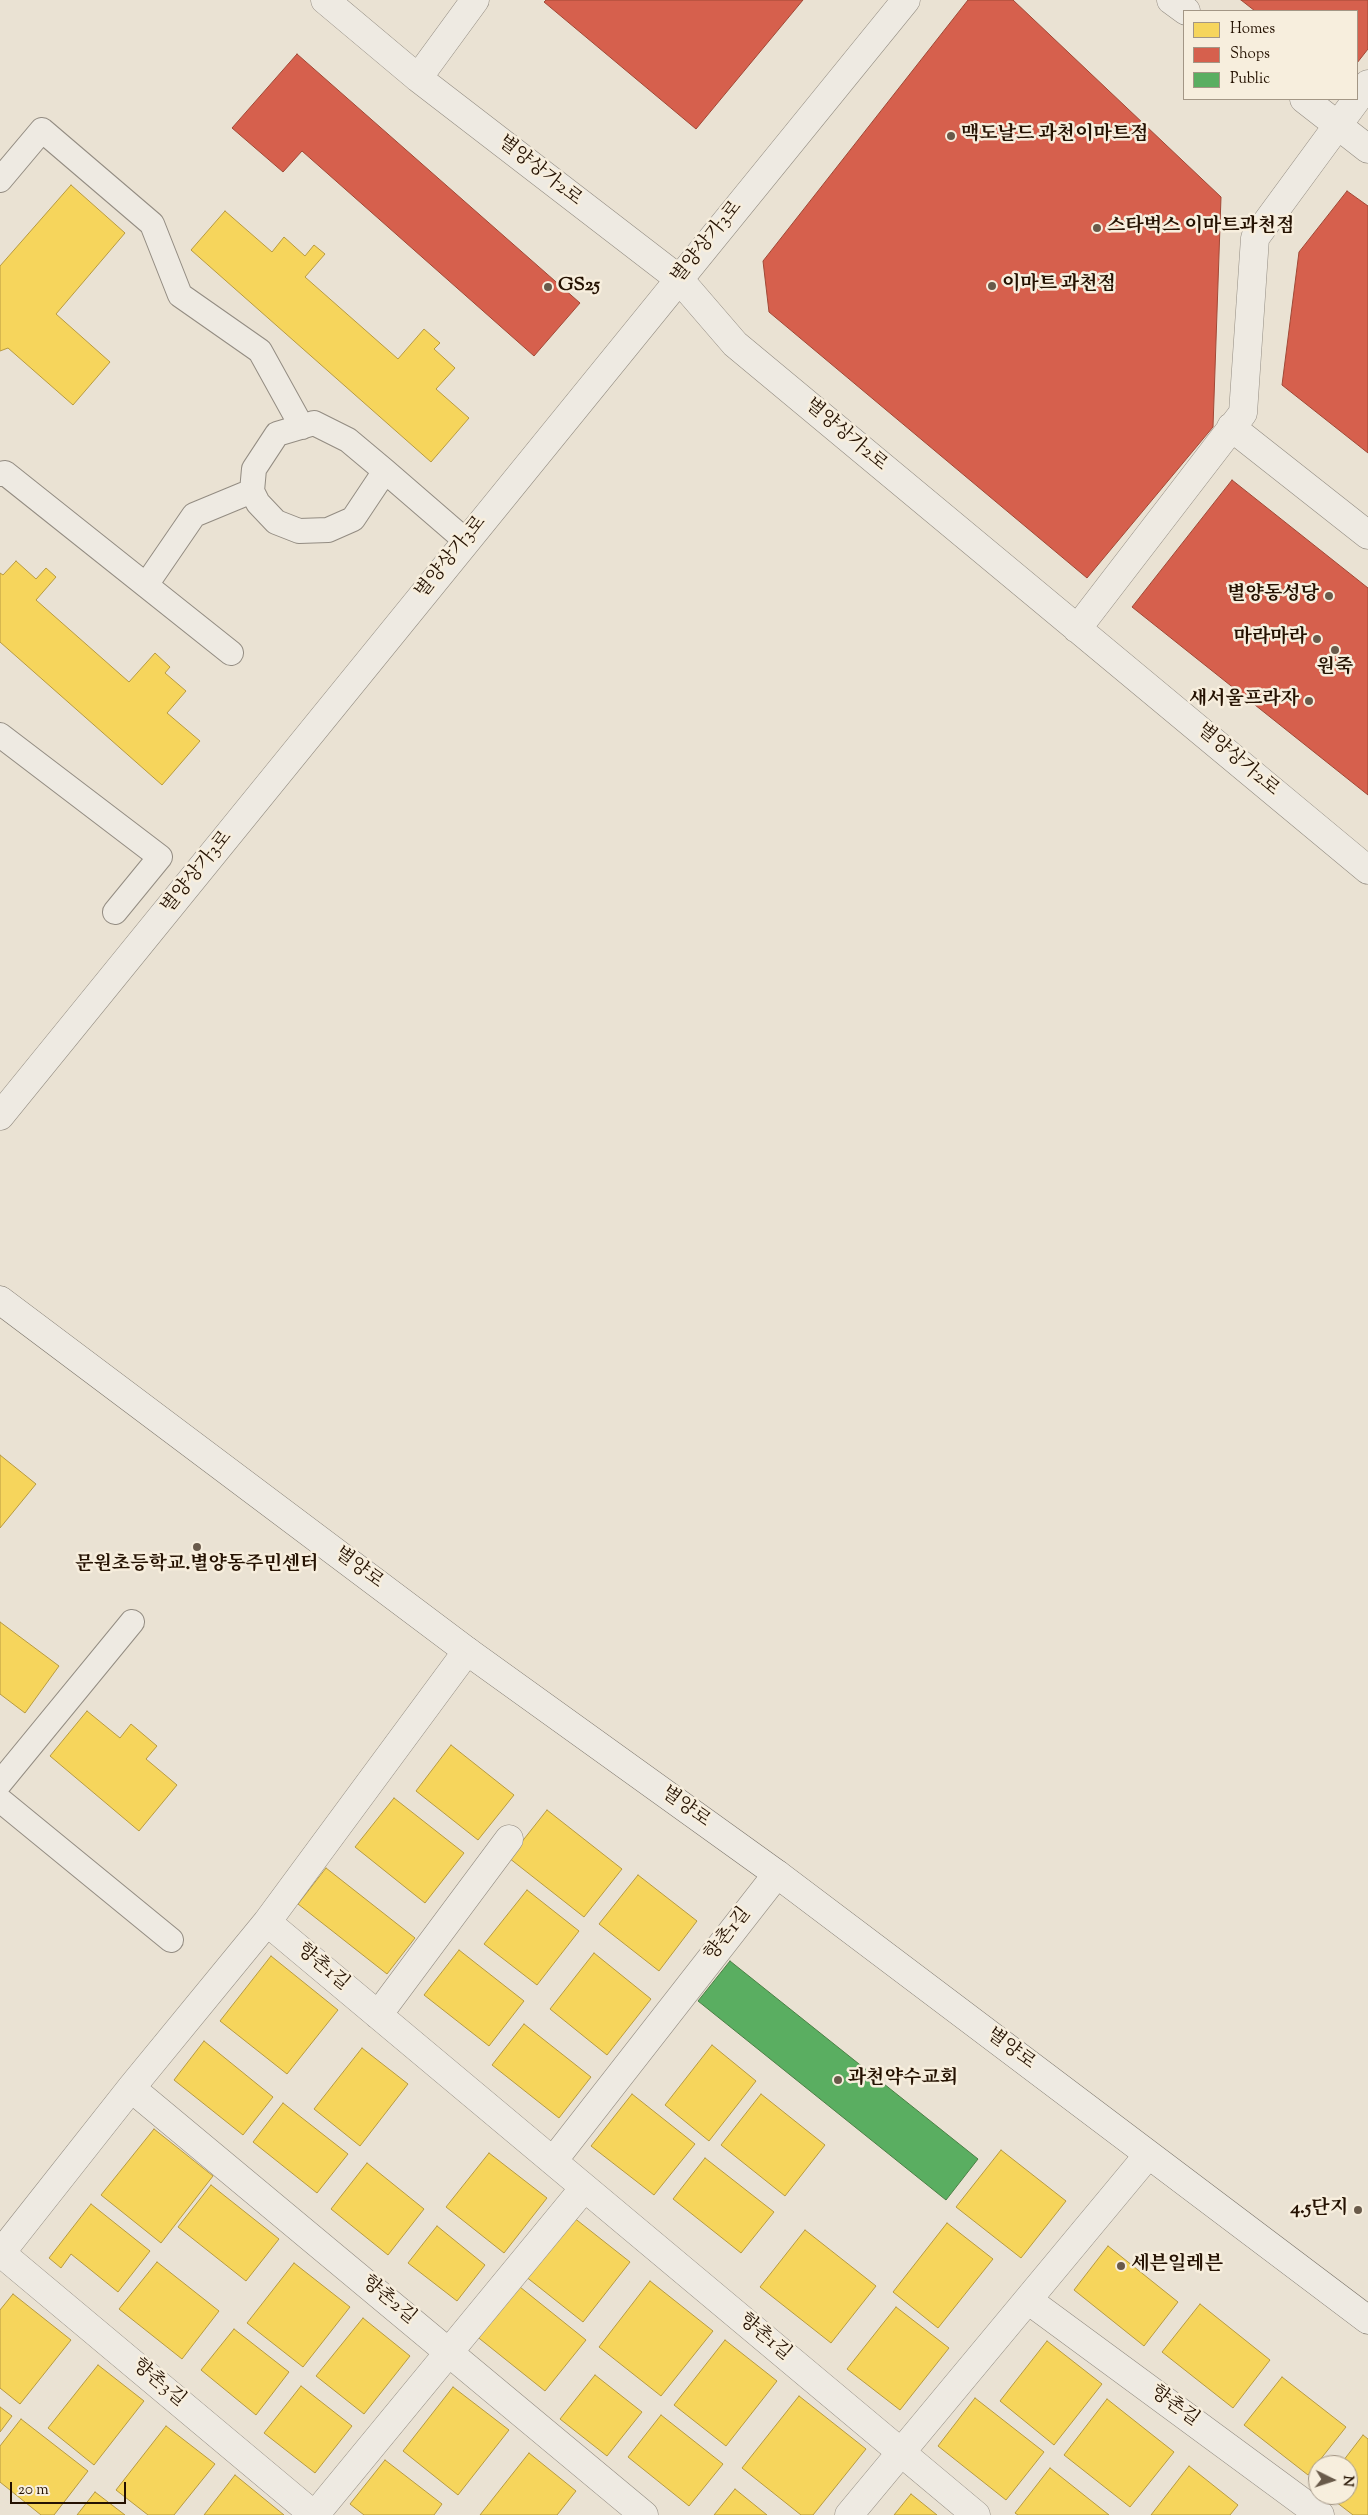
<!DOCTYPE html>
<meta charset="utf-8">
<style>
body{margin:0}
#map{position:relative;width:1368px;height:2515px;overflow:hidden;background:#eae2d3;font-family:"Sorts Mill Goudy",serif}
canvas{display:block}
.legend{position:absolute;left:1183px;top:10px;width:175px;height:90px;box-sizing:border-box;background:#f7eedd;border:1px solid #a39685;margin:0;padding:6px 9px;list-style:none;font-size:15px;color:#241101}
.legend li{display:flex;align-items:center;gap:10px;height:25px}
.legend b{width:25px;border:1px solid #a39685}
.north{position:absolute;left:1308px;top:2455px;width:50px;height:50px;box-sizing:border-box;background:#f7eedd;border:1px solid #a39685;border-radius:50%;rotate:94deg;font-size:14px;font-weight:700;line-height:20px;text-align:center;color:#241101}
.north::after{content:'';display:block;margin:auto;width:18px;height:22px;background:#695a4a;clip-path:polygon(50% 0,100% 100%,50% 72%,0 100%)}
.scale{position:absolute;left:10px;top:2482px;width:116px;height:22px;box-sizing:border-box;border:2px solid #241101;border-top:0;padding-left:6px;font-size:15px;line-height:18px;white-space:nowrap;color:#241101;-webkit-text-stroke:4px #f7eedd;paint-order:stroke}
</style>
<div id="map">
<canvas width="1368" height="2515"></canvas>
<ul class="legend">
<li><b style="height:14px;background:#f6d55c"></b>Homes</li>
<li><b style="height:14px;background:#d6604d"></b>Shops</li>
<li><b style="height:14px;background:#5aae61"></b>Public</li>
</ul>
<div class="north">N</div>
<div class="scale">20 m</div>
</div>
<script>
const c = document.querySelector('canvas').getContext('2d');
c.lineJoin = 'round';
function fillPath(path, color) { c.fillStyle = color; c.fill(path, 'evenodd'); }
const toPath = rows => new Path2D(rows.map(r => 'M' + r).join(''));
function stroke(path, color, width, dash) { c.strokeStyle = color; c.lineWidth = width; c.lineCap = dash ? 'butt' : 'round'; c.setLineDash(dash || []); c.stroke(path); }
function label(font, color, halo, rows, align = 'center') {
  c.font = font + ' "Sorts Mill Goudy","Noto Serif KR",serif'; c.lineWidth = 5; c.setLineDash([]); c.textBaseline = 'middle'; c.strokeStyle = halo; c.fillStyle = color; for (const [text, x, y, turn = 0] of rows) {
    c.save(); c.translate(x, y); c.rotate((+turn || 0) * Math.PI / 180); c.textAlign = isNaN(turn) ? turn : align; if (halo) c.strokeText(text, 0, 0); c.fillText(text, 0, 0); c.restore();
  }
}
const homes = toPath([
 [71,185,125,233,56,314,110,362,73,405,8,348,0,351,0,266,71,185],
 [225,211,272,252,284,237,305,256,314,245,325,254,305,277,398,359,424,329,440,343,434,349,455,368,436,389,469,418,431,462,191,250,225,211],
 [16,561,36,579,46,568,56,577,36,600,129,682,155,653,170,667,165,673,186,691,167,713,200,741,162,785,0,642,0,573,3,575,16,561],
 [0,1455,36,1484,0,1528,0,1455],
 [0,1622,59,1666,25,1713,0,1694,0,1622],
 [87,1711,120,1738,131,1724,157,1746,146,1759,177,1785,139,1831,50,1756,87,1711],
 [451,1745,514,1795,478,1840,416,1791,451,1745],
 [394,1798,464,1853,425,1903,355,1847,394,1798],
 [547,1810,622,1869,584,1917,509,1858,547,1810],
 [326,1868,415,1938,387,1974,298,1904,326,1868],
 [638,1875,697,1921,659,1971,599,1924,638,1875],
 [527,1890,579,1931,537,1985,484,1944,527,1890],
 [459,1950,524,2001,489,2046,424,1995,459,1950],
 [594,1953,651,1999,607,2055,550,2009,594,1953],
 [271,1956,338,2010,287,2074,220,2021,271,1956],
 [524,2024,591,2077,559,2118,492,2065,524,2024],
 [204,2041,273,2097,243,2135,174,2080,204,2041],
 [712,2045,756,2081,709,2141,665,2105,712,2045],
 [362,2048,408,2084,360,2146,314,2109,362,2048],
 [632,2094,695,2144,654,2195,591,2146,632,2094],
 [761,2094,825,2145,785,2196,721,2145,761,2094],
 [283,2103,348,2154,317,2193,253,2142,283,2103],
 [154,2129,213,2176,161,2243,101,2195,154,2129],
 [1001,2150,1066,2201,1021,2258,956,2207,1001,2150],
 [489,2153,547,2198,504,2253,446,2207,489,2153],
 [705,2158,774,2212,741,2253,673,2199,705,2158],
 [367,2163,424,2209,388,2255,331,2209,367,2163],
 [211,2185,279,2239,246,2281,178,2227,211,2185],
 [91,2204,150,2251,118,2292,71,2254,61,2268,49,2258,91,2204],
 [573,2217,630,2262,583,2322,525,2276,573,2217],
 [947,2223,993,2259,938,2328,893,2292,947,2223],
 [437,2226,485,2265,457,2301,408,2263,437,2226],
 [805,2230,876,2286,831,2343,760,2287,805,2230],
 [1108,2246,1178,2302,1144,2346,1074,2290,1108,2246],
 [157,2262,219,2311,182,2359,119,2309,157,2262],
 [294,2263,350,2307,303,2367,247,2323,294,2263],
 [650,2281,713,2331,661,2396,599,2347,650,2281],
 [515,2283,586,2340,545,2391,475,2335,515,2283],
 [13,2294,71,2340,20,2404,0,2388,0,2310,13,2294],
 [1200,2304,1270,2360,1233,2408,1162,2352,1200,2304],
 [896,2307,949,2348,900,2410,847,2369,896,2307],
 [363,2318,410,2356,364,2414,316,2376,363,2318],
 [234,2329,289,2372,256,2415,201,2370,234,2329],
 [725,2340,777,2381,726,2446,674,2405,725,2340],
 [1047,2341,1102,2384,1054,2445,1000,2401,1047,2341],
 [98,2365,144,2401,94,2465,48,2428,98,2365],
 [595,2375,642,2412,607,2456,560,2419,595,2375],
 [1282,2377,1346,2427,1308,2475,1244,2425,1282,2377],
 [301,2386,352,2426,315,2473,264,2433,301,2386],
 [453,2387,509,2430,458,2495,403,2451,453,2387],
 [799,2396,866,2449,813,2515,801,2515,742,2468,799,2396],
 [975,2398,1044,2452,1006,2500,938,2446,975,2398],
 [1107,2399,1174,2452,1130,2507,1064,2455,1107,2399],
 [0,2407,12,2416,0,2432,0,2407],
 [661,2415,723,2464,689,2506,628,2457,661,2415],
 [21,2419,88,2471,54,2515,41,2515,0,2482,0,2446,21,2419],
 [166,2426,215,2464,174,2515,148,2515,116,2490,166,2426],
 [1363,2435,1368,2439,1368,2515,1353,2515,1327,2495,1348,2495,1348,2465,1340,2465,1363,2435],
 [529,2453,576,2491,557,2515,480,2515,529,2453],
 [385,2460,442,2504,434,2515,364,2515,350,2504,385,2460],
 [1189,2466,1238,2505,1230,2515,1151,2515,1189,2466],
 [1050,2468,1109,2515,1018,2515,1015,2513,1050,2468],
 [235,2475,284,2515,204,2515,235,2475],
 [735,2489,767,2515,714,2515,735,2489],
 [95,2492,125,2515,77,2515,95,2492],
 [911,2494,937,2515,894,2515,911,2494]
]);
fillPath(homes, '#f6d55c');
stroke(homes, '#b79a41', 1);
const shops = toPath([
 [546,0,803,0,696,129,544,2,546,0],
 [968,0,1013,0,1221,197,1213,427,1087,578,769,312,763,261,968,0],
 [1241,0,1368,0,1368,49,1357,63,1357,11,1255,11,1241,0],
 [297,54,580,303,534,356,302,151,283,172,232,128,297,54],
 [1347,191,1368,206,1368,453,1282,385,1299,252,1347,191],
 [1232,480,1368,588,1368,795,1132,607,1232,480]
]);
fillPath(shops, '#d6604d');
stroke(shops, '#a14836', 1);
const public = toPath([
 [730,1961,978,2159,946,2200,698,2001,730,1961]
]);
fillPath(public, '#5aae61');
stroke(public, '#4a7f44', 1);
const lane = toPath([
 [0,180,42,130,152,224,180,295,260,351,302,427],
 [385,471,353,519,328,530,299,531,276,522,258,503,252,491,254,469,277,434,314,423,348,440,385,471,466,541],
 [0,474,5,473,231,653],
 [146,585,194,515,252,491],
 [0,735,160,857,115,912],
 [0,1783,132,1622],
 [0,1800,171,1940]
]);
const street = toPath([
 [325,0,418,78,679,279,735,344,1368,870],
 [1171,0,1186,11],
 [418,78,475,0],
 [1304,99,1368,149],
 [1231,427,1368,535],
 [1077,629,1243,413,1255,238,1368,84],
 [0,1116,906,0],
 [267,1922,976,2515],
 [378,2015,509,1839],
 [131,2088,644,2515],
 [553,2161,777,1874],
 [1,2253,314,2515],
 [0,2254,131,2088,267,1922,467,1651],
 [1028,2300,1320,2515],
 [315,2515,584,2188],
 [849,2515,1148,2155]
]);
const secondary = toPath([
 [0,1300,467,1651,777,1874,1368,2320]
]);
stroke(lane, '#938c82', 26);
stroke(street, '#938c82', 29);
stroke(secondary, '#777066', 29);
stroke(lane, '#eeeae2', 24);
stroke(street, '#eeeae2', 28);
stroke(secondary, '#eeeae2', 28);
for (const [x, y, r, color] of [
 [951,136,5,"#695a4a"],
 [1097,228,5,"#695a4a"],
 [992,286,5,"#695a4a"],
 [548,287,5,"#695a4a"],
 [1329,596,5,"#695a4a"],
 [1317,639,5,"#695a4a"],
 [1335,650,5,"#695a4a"],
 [1309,701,5,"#695a4a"],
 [197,1547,5,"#695a4a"],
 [838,2080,5,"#695a4a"],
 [1358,2210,5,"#695a4a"],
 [1121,2266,5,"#695a4a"]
]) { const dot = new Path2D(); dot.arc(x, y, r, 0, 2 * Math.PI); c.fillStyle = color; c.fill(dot); stroke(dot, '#f7eedd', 2); }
label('bold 19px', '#241101', '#f7eedd', [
 ["맥도날드 과천이마트점",961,136],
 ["스타벅스 이마트과천점",1107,228],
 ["이마트 과천점",1002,286],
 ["GS25",558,287],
 ["별양동성당",1319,596,"right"],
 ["마라마라",1307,639,"right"],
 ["원죽",1335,669,"center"],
 ["새서울프라자",1299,701,"right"],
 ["문원초등학교.별양동주민센터",197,1566,"center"],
 ["과천약수교회",848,2080],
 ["4.5단지",1348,2210,"right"],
 ["세븐일레븐",1131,2266]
], 'left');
label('19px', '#241101', '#f7eedd', [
 ["별양상가2로",539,172,38],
 ["별양상가3로",708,243,-51],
 ["별양상가2로",845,436,40],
 ["별양상가3로",452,558,-51],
 ["별양상가2로",1237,761,40],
 ["별양상가3로",198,873,-51],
 ["별양로",358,1569,37],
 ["별양로",685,1808,36],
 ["향촌1길",729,1935,-52],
 ["향촌1길",322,1968,40],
 ["별양로",1010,2050,37],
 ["향촌2길",388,2301,40],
 ["향촌1길",764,2338,40],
 ["향촌3길",158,2384,40],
 ["향촌길",1174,2407,36]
]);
</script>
